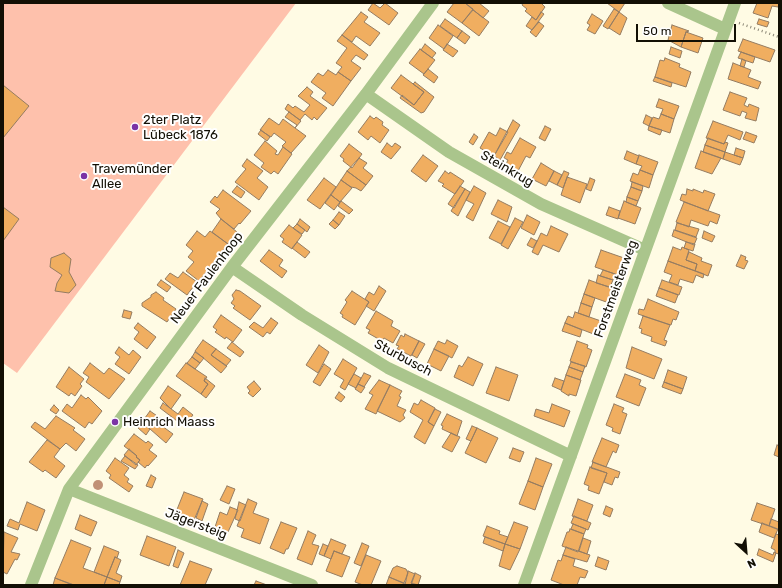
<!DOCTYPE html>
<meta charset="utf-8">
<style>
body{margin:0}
#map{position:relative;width:782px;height:588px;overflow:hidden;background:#fffbe4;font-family:Rubik,sans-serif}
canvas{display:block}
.frame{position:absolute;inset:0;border:4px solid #120f04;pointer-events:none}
.north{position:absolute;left:726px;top:532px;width:40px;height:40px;-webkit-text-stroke:3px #fff;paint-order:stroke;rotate:154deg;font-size:11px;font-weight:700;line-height:16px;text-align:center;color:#120f04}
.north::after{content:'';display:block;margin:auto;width:14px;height:18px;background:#120f04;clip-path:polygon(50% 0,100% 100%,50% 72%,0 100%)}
.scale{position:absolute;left:636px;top:24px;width:100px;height:18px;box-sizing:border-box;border:2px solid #120f04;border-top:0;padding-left:5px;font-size:12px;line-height:14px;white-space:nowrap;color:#120f04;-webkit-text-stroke:3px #fff;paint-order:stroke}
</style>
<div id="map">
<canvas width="782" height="588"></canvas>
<div class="frame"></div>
<div class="north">N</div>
<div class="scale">50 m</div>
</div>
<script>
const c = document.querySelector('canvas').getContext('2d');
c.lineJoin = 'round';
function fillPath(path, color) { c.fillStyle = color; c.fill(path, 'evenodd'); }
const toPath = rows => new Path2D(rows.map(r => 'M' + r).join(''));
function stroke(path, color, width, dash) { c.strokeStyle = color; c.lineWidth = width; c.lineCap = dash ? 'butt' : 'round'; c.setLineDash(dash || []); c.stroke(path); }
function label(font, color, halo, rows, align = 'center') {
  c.font = font + ' Rubik,sans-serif'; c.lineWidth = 4; c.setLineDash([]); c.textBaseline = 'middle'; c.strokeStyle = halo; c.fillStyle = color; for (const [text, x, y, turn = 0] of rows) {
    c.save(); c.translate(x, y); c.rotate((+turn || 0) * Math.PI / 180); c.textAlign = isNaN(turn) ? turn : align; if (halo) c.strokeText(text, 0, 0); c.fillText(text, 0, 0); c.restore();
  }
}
fillPath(toPath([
 [3,3,296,3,17,373,3,363]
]), '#fec1ac');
const building = toPath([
 [373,3,380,8,385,3,398,13,389,25,368,10,373,3],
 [454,3,465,3,473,9,462,23,447,12,454,3],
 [465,3,479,3,489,11,483,18,465,3],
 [523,3,541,3,545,7,536,20,525,11,527,9,522,5,523,3],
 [607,3,625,3,619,12,607,3],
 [757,3,779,3,779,4,778,7,772,6,768,18,753,13,757,3],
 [614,9,619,12,608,29,603,26,614,9],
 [473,10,489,22,479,36,462,23,473,10],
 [361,12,368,17,364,22,380,33,370,46,356,36,352,42,342,35,361,12],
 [541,12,544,14,532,30,526,26,532,17,536,20,541,12],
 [619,12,627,18,620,35,609,28,619,12],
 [592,14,603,21,595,34,587,30,590,25,587,23,592,14],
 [445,19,462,31,457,38,440,26,445,19],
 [759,19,769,22,767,27,757,24,759,19],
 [539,22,544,26,536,37,530,32,539,22],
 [438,25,453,36,444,49,429,38,438,25],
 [672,25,689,31,686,32,681,47,668,40,672,25],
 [462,31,470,37,465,44,457,38,462,31],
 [686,32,703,38,698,53,681,47,686,32],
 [342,35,368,55,364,60,356,55,351,61,361,68,351,81,338,72,342,67,336,63,347,48,337,41,342,35],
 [743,39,775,50,770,62,738,51,743,39],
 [425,44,436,53,432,58,421,50,425,44],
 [447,44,458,51,453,57,443,50,447,44],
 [671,47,682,51,680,58,669,54,671,47],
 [420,49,435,60,424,74,409,63,420,49],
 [741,52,755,57,753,63,738,58,741,52],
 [665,58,680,64,679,67,691,72,686,87,655,77,660,60,664,61,665,58],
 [742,59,746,61,744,67,740,66,742,59],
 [733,63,751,70,748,77,761,82,758,89,728,79,733,63],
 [428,69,438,77,434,83,423,75,428,69],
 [328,70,336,75,338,72,351,81,333,106,322,98,326,93,311,82,318,73,323,76,328,70],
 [401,75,424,92,414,105,391,88,401,75],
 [655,77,672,83,671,87,653,81,655,77],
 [415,82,434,97,424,112,421,113,400,98,402,95,414,105,424,92,413,84,415,82],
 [3,85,29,106,3,138,3,85],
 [307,87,313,92,310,96,327,108,317,120,314,117,312,120,305,114,300,120,285,109,288,104,293,108,295,106,304,112,310,105,298,96,307,87],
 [730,92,747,98,744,105,748,107,749,104,759,108,756,121,745,118,747,113,742,111,740,116,723,110,730,92],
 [659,99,679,106,674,119,661,114,663,109,656,107,659,99],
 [289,112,301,121,295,128,306,136,291,153,282,146,286,142,274,133,271,137,260,130,269,118,279,125,283,119,295,128,297,125,285,117,289,112],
 [661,114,674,119,670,133,649,126,653,117,659,119,661,114],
 [646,115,652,118,649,126,643,123,646,115],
 [370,116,374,119,376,117,383,122,382,125,389,130,380,143,371,136,368,140,358,132,370,116],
 [513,120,520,125,500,160,494,156,513,120],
 [713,121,743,132,740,140,728,135,724,144,706,138,713,121],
 [545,126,551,129,545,141,539,138,545,126],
 [649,126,662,130,660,135,648,130,649,126],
 [500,128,508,132,494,156,480,148,489,132,496,136,500,128],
 [261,130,270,137,267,141,258,134,261,130],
 [746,132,757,136,754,143,743,139,746,132],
 [474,134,478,137,473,145,469,142,474,134],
 [520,138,536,147,530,158,526,156,518,171,506,164,508,160,504,158,507,152,511,154,520,138],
 [708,138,724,144,725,142,728,143,725,152,705,145,708,138],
 [265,141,277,151,275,154,278,155,283,147,292,154,278,174,274,171,271,174,261,167,264,163,254,155,265,141],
 [387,143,392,147,395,143,401,147,391,159,381,152,387,143],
 [349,144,362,154,352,168,343,161,344,159,340,156,349,144],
 [705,145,725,152,723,159,703,152,705,145],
 [736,148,745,151,743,158,734,155,736,148],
 [627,151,639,156,636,164,624,159,627,151],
 [701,151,721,158,712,174,695,168,701,151],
 [725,152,743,158,740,165,723,159,725,152],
 [423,155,438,166,426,182,411,171,423,155],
 [639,155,658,162,653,175,640,170,642,166,636,164,639,155],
 [359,158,367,163,363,168,373,176,366,185,347,171,359,158],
 [247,159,263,171,257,178,268,187,259,200,235,182,246,169,242,166,247,159],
 [541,163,554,171,546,186,532,179,541,163],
 [640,170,653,175,649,188,630,181,633,173,638,175,640,170],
 [347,171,366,185,361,191,356,188,351,187,341,180,347,171],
 [445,171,449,174,450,172,464,181,455,194,442,186,444,184,438,181,445,171],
 [554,171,562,175,557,185,549,181,554,171],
 [564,171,569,173,563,188,557,185,564,171],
 [567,177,587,184,580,203,561,195,567,177],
 [324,178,336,187,320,209,307,200,324,178],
 [590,178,595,180,591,191,586,189,590,178],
 [341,180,352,188,340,202,331,195,341,180],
 [632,182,643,186,642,191,631,187,632,182],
 [237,186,245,192,241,198,232,192,237,186],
 [460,186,465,189,454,208,448,204,460,186],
 [474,186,486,193,473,221,466,217,474,204,466,200,474,186],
 [631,187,642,191,638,201,627,197,631,187],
 [465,189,470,192,458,216,451,211,465,189],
 [687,189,693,191,693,189,703,193,704,190,715,194,708,211,680,200,682,194,686,195,687,189],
 [223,190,251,211,240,224,239,223,234,229,221,219,216,213,220,209,210,202,215,196,217,198,223,190],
 [331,195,340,202,334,210,325,203,331,195],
 [627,197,638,201,636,206,626,202,627,197],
 [498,200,512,207,507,222,491,214,498,200],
 [341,201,353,210,349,214,338,206,341,201],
 [624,201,641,208,635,224,618,218,624,201],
 [684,202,720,215,717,224,710,221,708,226,691,220,689,227,676,222,684,202],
 [3,207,19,219,3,241,3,207],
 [609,207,620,211,618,219,606,215,609,207],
 [339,212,345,216,339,225,333,220,339,212],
 [527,215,540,222,534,235,521,228,527,215],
 [515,218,523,222,508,249,501,245,515,218],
 [221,219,237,232,228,244,212,232,221,219],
 [300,219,310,227,307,232,297,224,300,219],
 [333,220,339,225,335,229,329,224,333,220],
 [498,221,510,227,501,244,489,238,498,221],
 [677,223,699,229,696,237,675,230,677,223],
 [297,224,305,230,302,234,293,228,297,224],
 [289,225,302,235,292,249,282,242,284,239,280,236,289,225],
 [551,226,568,234,559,252,543,245,538,255,532,252,541,233,547,236,551,226],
 [674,230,697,238,694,245,672,236,674,230],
 [197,231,205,237,210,231,228,244,199,281,186,271,194,262,188,257,193,251,186,245,197,231],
 [704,231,715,236,712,242,702,238,704,231],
 [531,238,537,241,533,248,527,245,531,238],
 [297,242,310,252,305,258,292,248,297,242],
 [686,242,695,244,693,251,684,248,686,242],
 [673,247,681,250,682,247,689,250,686,260,697,264,695,271,668,261,673,247],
 [269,250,283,260,279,266,287,271,282,278,260,261,269,250],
 [601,250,624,258,618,275,595,267,601,250],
 [689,252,702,258,701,261,712,265,708,276,695,271,697,264,686,260,689,252],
 [64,253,71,259,69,272,76,285,69,293,55,291,57,283,62,275,50,267,51,258,64,253],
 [741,255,746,257,745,260,748,261,744,269,736,266,741,255],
 [668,261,704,274,703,278,696,275,693,283,680,279,678,285,669,282,672,275,664,272,668,261],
 [603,270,615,274,613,280,600,276,603,270],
 [183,272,197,282,187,295,165,279,170,273,178,278,183,272],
 [598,275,613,280,610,287,596,283,598,275],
 [161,280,171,287,167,292,157,285,161,280],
 [589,280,614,289,609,303,584,294,589,280],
 [662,280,682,287,679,295,659,288,662,280],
 [379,286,386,291,374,311,366,306,369,302,365,299,369,292,374,295,379,286],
 [659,288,678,295,675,303,656,296,659,288],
 [236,290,240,291,261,306,250,320,233,308,235,306,231,303,234,299,232,295,236,290],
 [352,291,369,302,355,325,342,317,343,315,340,313,347,302,345,300,352,291],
 [156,292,164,298,163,300,176,309,167,322,142,306,142,303,151,297,151,295,156,292],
 [584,294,595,298,592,307,581,303,584,294],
 [648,299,679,312,676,320,673,319,671,325,638,314,639,309,644,310,648,299],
 [581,303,592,307,589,317,578,313,581,303],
 [124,310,132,312,130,319,122,317,124,310],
 [376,311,393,321,391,326,400,331,393,343,384,338,382,341,368,333,370,330,366,328,376,311],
 [575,312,601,321,596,335,565,323,568,316,573,318,575,312],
 [221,315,242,330,233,342,226,337,225,339,215,332,217,330,213,327,221,315],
 [643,316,670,325,664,340,667,341,665,346,651,341,652,337,641,333,642,329,639,328,643,316],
 [271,318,278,323,270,334,267,332,263,337,249,327,254,322,263,328,271,318],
 [138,323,156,337,147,349,134,339,139,332,134,328,138,323],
 [565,323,582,330,580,337,562,331,565,323],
 [405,334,419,341,411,356,397,349,399,346,396,345,401,335,404,337,405,334],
 [203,340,216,349,211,355,227,366,221,373,195,351,203,340],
 [447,340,458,346,452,358,434,349,438,341,445,344,447,340],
 [419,341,425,344,417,358,412,355,419,341],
 [577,341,588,345,587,348,592,350,586,367,570,361,577,341],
 [232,342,244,352,240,357,227,348,232,342],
 [319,345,329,352,318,373,306,365,319,345],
 [119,347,129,355,133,350,141,357,129,374,115,364,120,357,115,353,119,347],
 [632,347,662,359,654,379,626,368,632,347],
 [216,349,231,360,226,366,211,355,216,349],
 [434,349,449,356,441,371,427,364,434,349],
 [195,352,204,358,200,363,192,357,195,352],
 [192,357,200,363,195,369,187,363,192,357],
 [468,357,483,364,473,386,454,377,459,365,462,367,468,357],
 [343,359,357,368,345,390,340,387,344,380,334,374,343,359],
 [571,362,585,366,583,372,569,367,571,362],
 [90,363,104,374,109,368,125,379,109,399,86,382,89,377,83,373,90,363],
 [186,363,207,377,204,381,208,384,201,394,176,376,186,363],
 [324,364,331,369,320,386,313,382,324,364],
 [69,367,84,379,80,384,82,386,75,396,71,393,69,396,56,387,69,367],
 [496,367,518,375,509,401,486,393,496,367],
 [569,367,583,372,580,380,566,375,569,367],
 [668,370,687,377,683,389,664,382,668,370],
 [364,373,371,376,364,387,358,384,364,373],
 [354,374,361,378,356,388,348,384,354,374],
 [625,374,641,380,639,385,646,388,639,406,616,397,625,374],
 [566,375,581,380,576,396,569,394,569,396,561,391,566,375],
 [205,378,215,386,206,398,201,394,208,384,204,381,205,378],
 [555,378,564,381,561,390,552,386,555,378],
 [379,380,390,385,376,414,365,409,373,395,369,393,379,380],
 [254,381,261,389,253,397,248,393,250,391,247,387,254,381],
 [664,382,683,389,681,394,662,387,664,382],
 [358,384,365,387,361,393,355,389,358,384],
 [390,385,402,391,399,396,401,397,397,406,406,410,403,415,405,418,400,422,377,411,390,385],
 [168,386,181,395,171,409,160,398,168,386],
 [339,392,345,397,341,402,335,398,339,392],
 [81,395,86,399,88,397,102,411,92,424,89,422,85,428,62,411,67,404,72,408,81,395],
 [421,400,435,408,428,422,434,426,425,444,414,437,423,420,410,412,414,403,418,405,421,400],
 [163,403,178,414,183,407,193,415,189,420,187,418,181,424,160,408,163,403],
 [552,404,570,411,564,427,534,416,536,409,549,413,552,404],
 [614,404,624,408,622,412,627,414,620,434,612,431,613,428,606,425,614,404],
 [54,405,59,410,56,414,50,410,54,405],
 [435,409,441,412,434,426,428,422,435,409],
 [150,411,163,420,158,426,161,428,162,426,173,434,166,443,142,422,150,411],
 [447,414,462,421,457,436,442,429,443,426,441,425,447,414],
 [56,416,75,428,73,430,85,439,76,451,66,443,60,449,31,427,35,422,45,429,56,416],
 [142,423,150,429,146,435,138,428,142,423],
 [472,426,477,428,471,441,466,439,472,426],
 [477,428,498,438,486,463,465,453,477,428],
 [451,433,460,437,452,452,442,447,451,433],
 [134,434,146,443,148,441,153,445,149,450,157,456,148,466,147,465,145,468,138,462,140,460,136,457,137,456,124,446,134,434],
 [602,438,619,445,616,453,613,451,606,467,592,462,602,438],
 [47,440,60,449,54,457,65,466,56,478,45,470,43,472,29,462,47,440],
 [777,445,779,446,779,457,774,455,777,445],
 [513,448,524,452,520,462,509,458,513,448],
 [129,449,137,456,136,457,140,460,136,465,124,455,129,449],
 [125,456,138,465,135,469,121,461,125,456],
 [115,458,129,468,124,475,129,479,127,482,133,486,129,492,109,478,111,475,106,471,115,458],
 [536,458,552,464,543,487,528,481,536,458],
 [593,462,620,472,618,478,615,477,612,485,604,482,607,473,591,468,593,462],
 [590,467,607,473,599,494,588,490,589,486,584,484,590,467],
 [151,475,156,478,152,488,146,486,151,475],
 [528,481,543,487,535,510,519,504,528,481],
 [227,486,235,489,229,504,220,500,227,486],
 [184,492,203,499,194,520,176,512,184,492],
 [248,499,257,503,253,513,269,519,260,544,241,537,244,529,237,526,248,499],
 [578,499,593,505,587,521,572,516,578,499],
 [202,501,208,504,202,521,196,518,202,501],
 [27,502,45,510,37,531,20,524,18,530,7,526,10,519,19,523,27,502],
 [239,502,246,505,240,521,235,519,239,502],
 [757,503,775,509,769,526,751,520,757,503],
 [606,506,613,509,610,517,603,514,606,506],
 [230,507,238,510,228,532,215,527,220,512,227,515,230,507],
 [80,515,97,522,91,536,75,529,80,515],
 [574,516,591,523,588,530,571,523,574,516],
 [771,519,779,522,779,530,769,526,771,519],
 [281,522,297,528,288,549,286,549,284,554,270,548,281,522],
 [514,522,528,527,520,549,505,544,514,522],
 [762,523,778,529,774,538,759,532,762,523],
 [573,524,586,529,584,534,571,529,573,524],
 [487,526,500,531,499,534,508,537,505,544,483,536,487,526],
 [570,529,584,534,578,552,562,546,567,532,569,532,570,529],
 [308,531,316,535,312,544,319,546,312,565,297,559,308,531],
 [4,532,18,538,11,552,20,554,17,560,15,559,7,574,3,572,4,532],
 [776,534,779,535,779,554,775,553,775,550,771,548,776,534],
 [147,536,176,547,169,566,140,555,147,536],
 [485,537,505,544,503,551,483,543,485,537],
 [583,538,591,541,587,554,579,551,583,538],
 [331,539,346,545,342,554,334,551,331,559,324,556,331,539],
 [71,540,91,548,83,568,107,577,104,585,74,585,55,578,71,540],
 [362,543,369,546,361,566,354,563,362,543],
 [323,544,328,546,324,556,319,554,323,544],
 [505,544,520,549,510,570,499,566,505,544],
 [104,546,119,552,117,558,115,557,107,577,94,572,104,546],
 [566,547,590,555,587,562,563,555,566,547],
 [759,549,773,555,774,552,776,553,773,562,757,555,759,549],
 [178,550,184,553,178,568,173,566,178,550],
 [334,551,350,557,342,577,326,571,334,551],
 [366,555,381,561,371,585,363,585,355,582,366,555],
 [563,555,575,559,573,566,588,571,585,578,580,577,577,585,564,585,551,580,558,560,561,561,563,555],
 [115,557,121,560,116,573,122,576,120,582,107,577,115,557],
 [598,557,609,561,606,570,595,566,598,557],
 [190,561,212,569,205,585,180,585,190,561],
 [397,566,406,569,408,573,404,583,389,577,393,568,397,566],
 [408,571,415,574,411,585,405,585,408,571],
 [415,573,421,576,418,585,411,583,415,573],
 [107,577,120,582,119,585,104,585,107,577],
 [389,577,405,584,405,585,386,585,389,577],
 [55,578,70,584,74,585,53,585,55,578],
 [256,581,267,585,254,585,256,581]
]);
fillPath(building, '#f0ae60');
stroke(building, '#957c61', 1);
stroke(toPath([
 [739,23,779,37]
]), '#8a8675', 2.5, [1, 3]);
stroke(toPath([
 [668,3,725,29],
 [366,94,449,152,541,204,645,250],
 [232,267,302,315,388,368,571,456],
 [69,489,312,585],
 [31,585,69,489,232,267,366,94,433,3],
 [524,585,735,3]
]), '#aac58c', 12);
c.fillStyle = '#c19176';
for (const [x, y] of [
 [98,485]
]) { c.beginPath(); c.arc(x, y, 5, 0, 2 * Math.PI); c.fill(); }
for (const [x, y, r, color] of [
 [135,127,4,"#7b33a6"],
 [84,176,4,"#7b33a6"],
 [115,422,4,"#7b33a6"]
]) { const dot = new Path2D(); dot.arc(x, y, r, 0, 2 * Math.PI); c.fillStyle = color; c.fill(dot); stroke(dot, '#fff', 1.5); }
label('13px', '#120f04', '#fff', [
 ["2ter Platz",143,120],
 ["Lübeck 1876",143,135],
 ["Travemünder",92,169],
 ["Allee",92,184],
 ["Heinrich Maass",123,422]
], 'left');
label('13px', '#120f04', '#fff', [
 ["Steinkrug",507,169,30],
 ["Neuer Faulenhoop",207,278,-53],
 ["Forstmeisterweg",616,289,-70],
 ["Sturbusch",403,358,28],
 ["Jägersteig",196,524,21]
]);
</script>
